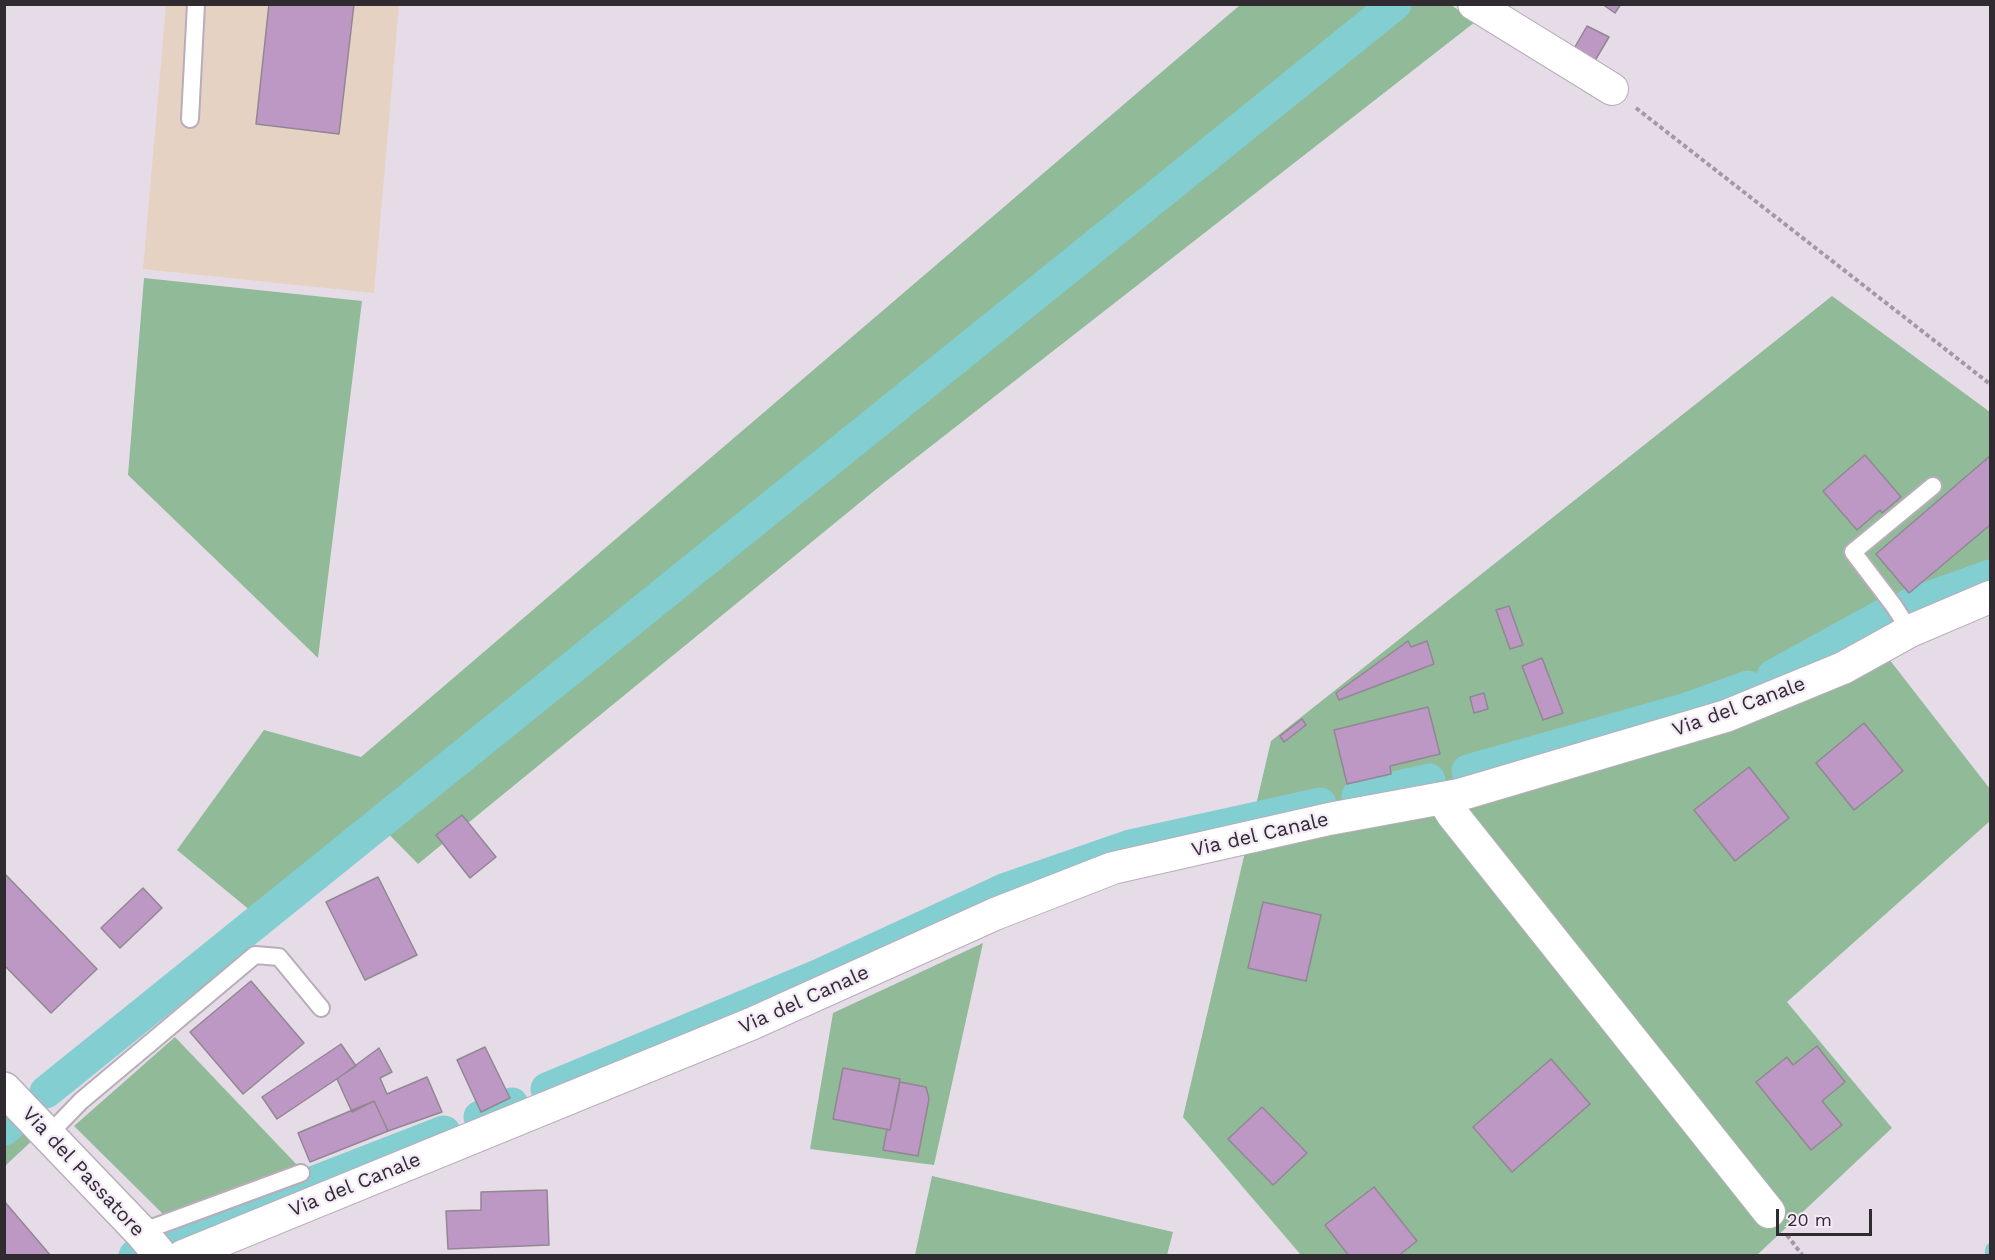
<!DOCTYPE html>
<style>
body{margin:0}
#map{position:relative;width:1995px;height:1260px;overflow:hidden;background:#e6dce8;font-family:"Work Sans",sans-serif}
canvas{display:block}
.frame{position:absolute;inset:0;border:6px solid #2f2b30;pointer-events:none}
.scale{position:absolute;left:1776px;top:1209px;width:96px;height:27px;box-sizing:border-box;border:3px solid #2f2b30;border-top:0;padding-left:8px;font-size:18px;line-height:21px;white-space:nowrap;color:#2f2b30;-webkit-text-stroke:4px #f4e9f6;paint-order:stroke}
</style>
<div id="map">
<canvas width="1995" height="1260"></canvas>
<div class="frame"></div>
<div class="scale">20 m</div>
</div>
<script>
const c = document.querySelector('canvas').getContext('2d');
c.lineJoin = 'round';
function fillPath(path, color) { c.fillStyle = color; c.fill(path, 'evenodd'); }
const toPath = rows => new Path2D(rows.map(r => 'M' + r).join(''));
function stroke(path, color, width, dash) { c.strokeStyle = color; c.lineWidth = width; c.lineCap = dash ? 'butt' : 'round'; c.setLineDash(dash || []); c.stroke(path); }
function label(font, color, halo, rows, align = 'center') {
  c.font = font + ' "Work Sans",sans-serif'; c.lineWidth = 4.5; c.setLineDash([]); c.textBaseline = 'middle'; c.strokeStyle = halo; c.fillStyle = color; for (const [text, x, y, turn = 0] of rows) {
    c.save(); c.translate(x, y); c.rotate((+turn || 0) * Math.PI / 180); c.textAlign = isNaN(turn) ? turn : align; if (halo) c.strokeText(text, 0, 0); c.fillText(text, 0, 0); c.restore();
  }
}
fillPath(toPath([
 [166,5,399,5,374,293,143,269]
]), '#e6d2c3');
fillPath(toPath([
 [1240,5,1451,5,1475,22,885,482,418,864,371,816,257,916,177,850,264,730,361,757],
 [144,278,362,301,318,658,128,475],
 [1832,296,1990,412,1990,563,1889,659,1990,789,1990,821,1787,1002,1892,1128,1757,1255,1301,1255,1183,1117,1271,741],
 [983,943,934,1165,810,1149,833,1013],
 [175,1037,299,1167,163,1214,74,1126],
 [5,1105,35,1138,5,1166],
 [932,1176,1173,1232,1167,1255,915,1255]
]), '#90ba98');
stroke(toPath([
 [1989,1256,1990,1248]
]), '#82ced1', 9);
stroke(toPath([
 [1909,605,1990,576],
 [1773,676,1882,616],
 [1468,771,1684,710,1748,687],
 [1358,796,1429,780],
 [547,1089,820,975,1006,889,1130,846,1320,804],
 [46,1092,1395,4],
 [480,1117,512,1104],
 [4,1129,9,1125],
 [176,1236,444,1132],
 [135,1256,136,1255]
]), '#82ced1', 33);
const building = toPath([
 [269,4,354,4,339,134,256,124,269,4],
 [1602,4,1621,4,1615,13,1602,4],
 [1587,26,1609,37,1593,64,1572,52,1587,26],
 [1865,455,1901,497,1882,513,1880,510,1857,530,1823,491,1865,455],
 [1990,456,1990,525,1909,593,1876,554,1990,456],
 [1509,606,1523,645,1510,649,1496,610,1509,606],
 [1408,641,1411,647,1427,641,1434,664,1339,700,1336,693,1408,641],
 [1542,658,1563,713,1543,720,1522,666,1542,658],
 [1484,693,1488,709,1474,713,1470,697,1484,693],
 [1428,707,1440,754,1390,766,1391,774,1347,784,1334,730,1428,707],
 [1302,719,1306,725,1284,742,1280,736,1302,719],
 [1864,723,1903,771,1854,810,1816,763,1864,723],
 [1749,767,1789,818,1735,861,1694,810,1749,767],
 [462,815,496,857,470,878,436,835,462,815],
 [4,873,97,969,51,1013,4,965,4,873],
 [378,877,417,955,365,980,326,902,378,877],
 [143,888,162,908,120,948,101,928,143,888],
 [1263,902,1321,915,1306,981,1248,968,1263,902],
 [251,981,304,1043,243,1094,190,1032,251,981],
 [341,1044,356,1066,277,1119,262,1097,341,1044],
 [1817,1046,1845,1082,1822,1101,1842,1125,1811,1150,1756,1082,1787,1057,1793,1065,1817,1046],
 [485,1047,510,1098,481,1112,457,1060,485,1047],
 [379,1048,392,1072,380,1078,387,1094,427,1077,442,1112,388,1131,374,1101,352,1112,337,1079,379,1048],
 [1551,1059,1590,1104,1512,1172,1473,1127,1551,1059],
 [843,1068,900,1079,890,1130,833,1119,843,1068],
 [900,1082,926,1087,929,1099,918,1156,883,1150,887,1129,890,1130,900,1082],
 [374,1101,388,1131,310,1162,298,1133,374,1101],
 [1262,1107,1307,1153,1273,1185,1228,1139,1262,1107],
 [1374,1187,1417,1241,1398,1256,1349,1256,1325,1225,1374,1187],
 [547,1190,549,1245,448,1249,446,1211,481,1210,481,1192,547,1190],
 [4,1201,51,1256,4,1256,4,1201]
]);
fillPath(building, '#bd98c4');
stroke(building, '#918792', 1.5);
const service = toPath([
 [190,119,196,4],
 [1910,631,1894,606,1853,552,1933,486],
 [49,1134,81,1101,255,955,279,957,321,1008],
 [141,1232,301,1173]
]);
const minor = toPath([
 [1474,4,1612,89],
 [1442,798,1453,815,1769,1212],
 [183,1256,751,1024,995,914,1113,868,1329,819,1459,795,1726,716,1843,668,1910,631,1990,597]
]);
const tertiary = toPath([
 [4,1089,141,1232,161,1256]
]);
stroke(service, '#b8adb9', 20);
stroke(minor, '#b8adb9', 34);
stroke(tertiary, '#b8adb9', 36);
stroke(toPath([
 [1636,108,1990,384],
 [1787,1235,1803,1256]
]), '#a19aa3', 4, [4.5, 3]);
stroke(service, '#fff', 16);
stroke(minor, '#fff', 32);
stroke(tertiary, '#fff', 33);
label('20px', '#2f2b30', '#f4e9f6', [
 ["Via del Canale",1739,707,-20],
 ["Via del Canale",1260,835,-13],
 ["Via del Canale",804,1000,-24],
 ["Via del Passatore",83,1172,47],
 ["Via del Canale",355,1185,-22]
]);
</script>
